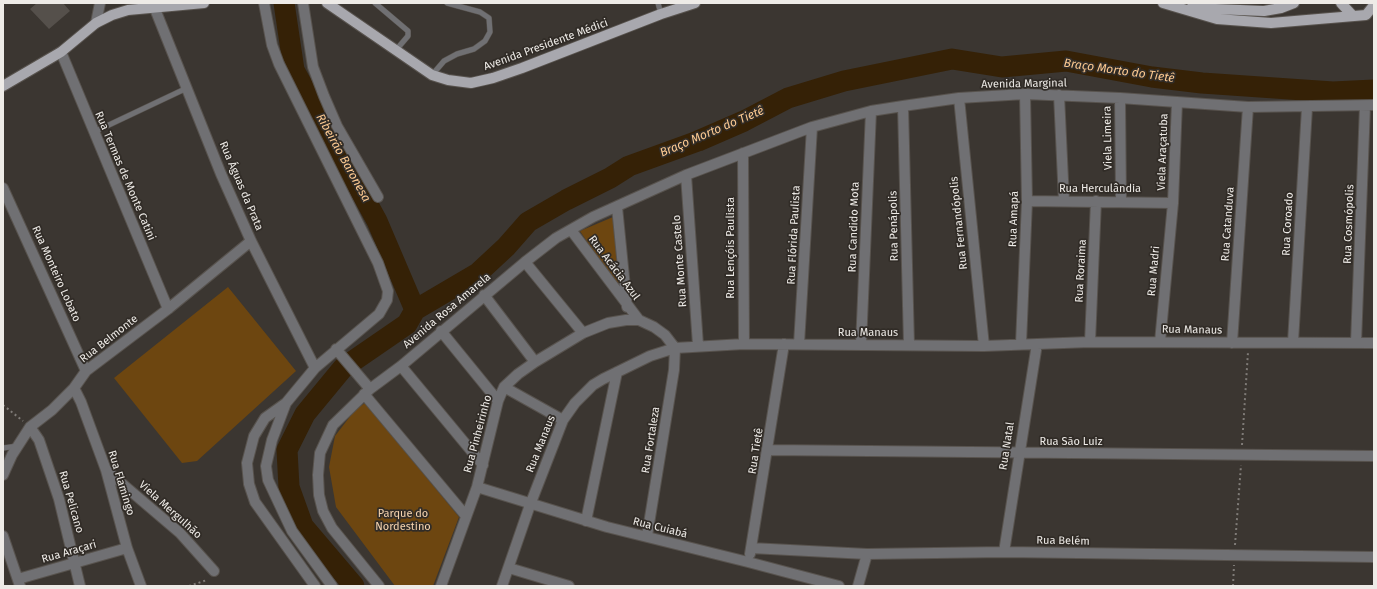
<!DOCTYPE html>
<meta charset="utf-8">
<style>
body{margin:0}
#map{position:relative;width:1377px;height:589px;overflow:hidden;background:#3b3631;font-family:"Fira Sans",sans-serif}
canvas{display:block}
.frame{position:absolute;inset:0;border:4px solid #eeebe7;pointer-events:none}
</style>
<div id="map">
<canvas width="1377" height="589"></canvas>
<div class="frame"></div>
</div>
<script>
const c = document.querySelector('canvas').getContext('2d');
c.lineJoin = 'round';
function fillPath(path, color) { c.fillStyle = color; c.fill(path, 'evenodd'); }
const toPath = rows => new Path2D(rows.map(r => 'M' + r).join(''));
function stroke(path, color, width, dash) { c.strokeStyle = color; c.lineWidth = width; c.lineCap = dash ? 'butt' : 'round'; c.setLineDash(dash || []); c.stroke(path); }
function label(font, color, halo, rows, align = 'center') {
  c.font = font + ' "Fira Sans",sans-serif'; c.lineWidth = 3.5; c.setLineDash([]); c.textBaseline = 'middle'; c.strokeStyle = halo; c.fillStyle = color; for (const [text, x, y, turn = 0] of rows) {
    c.save(); c.translate(x, y); c.rotate((+turn || 0) * Math.PI / 180); c.textAlign = isNaN(turn) ? turn : align; if (halo) c.strokeText(text, 0, 0); c.fillText(text, 0, 0); c.restore();
  }
}
fillPath(toPath([
 [613,217,623,296,580,231],
 [228,287,296,371,197,461,182,463,114,378],
 [365,403,459,517,433,586,395,586,336,507,329,467,335,436,355,410]
]), '#6d4610');
stroke(toPath([
 [284,3,294,70,377,221,415,310],
 [354,586,303,526,289,487,287,450,305,414,343,368,407,324,415,310,478,273,506,247,528,222,566,200,610,178,629,166,698,141,744,121,788,98,844,81,952,59,1002,67,1066,61,1152,77,1202,83,1333,92,1374,90]
]), '#352106', 21);
fillPath(toPath([
 [37,3,63,3,70,11,49,29,30,9]
]), '#55504b');
const service = toPath([
 [375,3,408,31,408,36,396,50],
 [658,3,661,14],
 [432,75,444,61,457,54,474,49,485,41,490,32,489,18,480,12,447,3],
 [94,132,187,88],
 [3,448,18,446]
]);
const minor = toPath([
 [264,3,272,45,279,64,378,263,388,291,387,300,379,314,315,368,286,403,265,418,254,436,247,463,249,484,255,502,315,586],
 [303,3,313,67,324,96,337,126,378,197],
 [155,9,221,174,251,241,315,368],
 [96,23,100,3],
 [61,52,168,309],
 [1059,95,1064,201],
 [959,98,984,346],
 [1120,98,1121,201],
 [903,106,909,345],
 [743,153,744,344],
 [686,175,698,345],
 [3,188,86,371],
 [1027,201,1173,203],
 [617,207,627,307],
 [571,230,639,320],
 [525,262,583,333],
 [484,295,535,362],
 [441,331,498,401],
 [1090,342,1096,201],
 [1160,342,1173,203,1177,102],
 [1293,342,1307,108],
 [1232,343,1248,107],
 [1356,343,1365,106],
 [799,344,812,127],
 [1021,344,1027,201,1025,94],
 [861,345,871,111],
 [336,349,370,389],
 [401,366,483,465],
 [504,387,563,420],
 [74,388,81,402,106,470,127,548,141,586],
 [364,394,466,516],
 [286,403,272,440,266,466,268,480,292,531,332,586],
 [30,427,39,440,59,499,80,586],
 [768,450,1374,456],
 [106,470,180,533,214,571],
 [3,475,12,455,30,427,52,410,74,388,86,371,168,309,251,241],
 [477,487,607,527,748,562,839,586],
 [586,521,617,372],
 [3,536,20,586],
 [751,548,867,554,1004,552,1374,557],
 [1004,552,1037,344],
 [750,554,784,344],
 [509,568,569,586],
 [18,579,127,548],
 [379,586,332,528,323,511,319,495,318,475,320,453,333,425,370,389,401,366,525,262,556,238,593,217,686,175,812,127,871,111,903,106,959,98,1025,94,1120,98,1248,107,1374,105],
 [441,586,477,487,498,401,504,387,518,374,535,362,583,333,608,323,626,320,639,320,654,327,665,335,675,348,674,370,647,536],
 [502,586,530,505,563,420,575,403,593,385,603,379,650,356,675,348,744,344,984,346,1090,342,1374,343],
 [858,586,867,554]
]);
const primary = toPath([
 [327,3,432,75,448,80,471,83,493,78,522,68,661,14,695,3],
 [1163,3,1217,19,1271,23,1366,15,1374,5],
 [1341,3,1352,15],
 [1191,8,1264,11,1281,8,1294,3],
 [3,86,61,52,96,23,112,15,128,10,204,3]
]);
stroke(service, '#58534e', 6);
stroke(minor, '#58534e', 12);
stroke(primary, '#58534e', 12);
stroke(toPath([
 [3,405,23,421],
 [1242,445,1248,352],
 [1235,545,1241,465],
 [189,586,207,580],
 [1233,586,1234,565]
]), '#7f7b77', 2, [2, 3]);
stroke(service, '#707073', 5);
stroke(minor, '#707073', 10);
stroke(primary, '#a8a8ae', 10);
label('11px', '#eeebe7', '#312c27', [
 ["Avenida Presidente Médici",546,45,-20],
 ["Avenida Marginal",1024,84,-1],
 ["Viela Limeira",1108,138,-91],
 ["Viela Araçatuba",1163,152,-88],
 ["Rua Termas de Monte Catini",125,176,67],
 ["Rua Águas da Prata",241,186,67],
 ["Rua Herculândia",1100,189],
 ["Rua Amapá",1014,219,-88],
 ["Rua Fernandópolis",959,223,-96],
 ["Rua Catanduva",1228,224,-86],
 ["Rua Coroado",1288,224,-87],
 ["Rua Cosmópolis",1349,224,-88],
 ["Rua Penápolis",894,226,-91],
 ["Rua Candido Mota",854,227,-88],
 ["Rua Flórida Paulista",794,235,-87],
 ["Rua Lençóis Paulista",731,248,-90],
 ["Rua Monte Castelo",680,261,-94],
 ["Rua Acácia Azul",614,268,53],
 ["Rua Roraima",1081,271,-87],
 ["Rua Madri",1154,271,-85],
 ["Rua Monteiro Lobato",56,274,66],
 ["Avenida Rosa Amarela",447,311,-40],
 ["Rua Manaus",1192,330,1],
 ["Rua Manaus",868,333],
 ["Rua Belmonte",109,339,-38],
 ["Rua Pinheirinho",478,434,-75],
 ["Rua Fortaleza",651,440,-81],
 ["Rua São Luiz",1071,442],
 ["Rua Manaus",541,444,-68],
 ["Rua Natal",1007,446,-81],
 ["Rua Tietê",756,451,-81],
 ["Rua Flamingo",121,483,73],
 ["Rua Pelicano",71,502,74],
 ["Viela Mergulhão",170,510,42],
 ["Rua Cuiabá",660,528,14],
 ["Rua Belém",1063,541,1],
 ["Rua Araçari",69,552,-16]
]);
label('11px', '#f5d3ae', '#312c27', [
 ["Parque do",403,514],
 ["Nordestino",403,527]
]);
label('italic 12px', '#fdca91', '#312c27', [
 ["Braço Morto do Tietê",1119,71,8],
 ["Braço Morto do Tietê",712,132,-23],
 ["Ribeirão Baronesa",343,158,61]
]);
</script>
